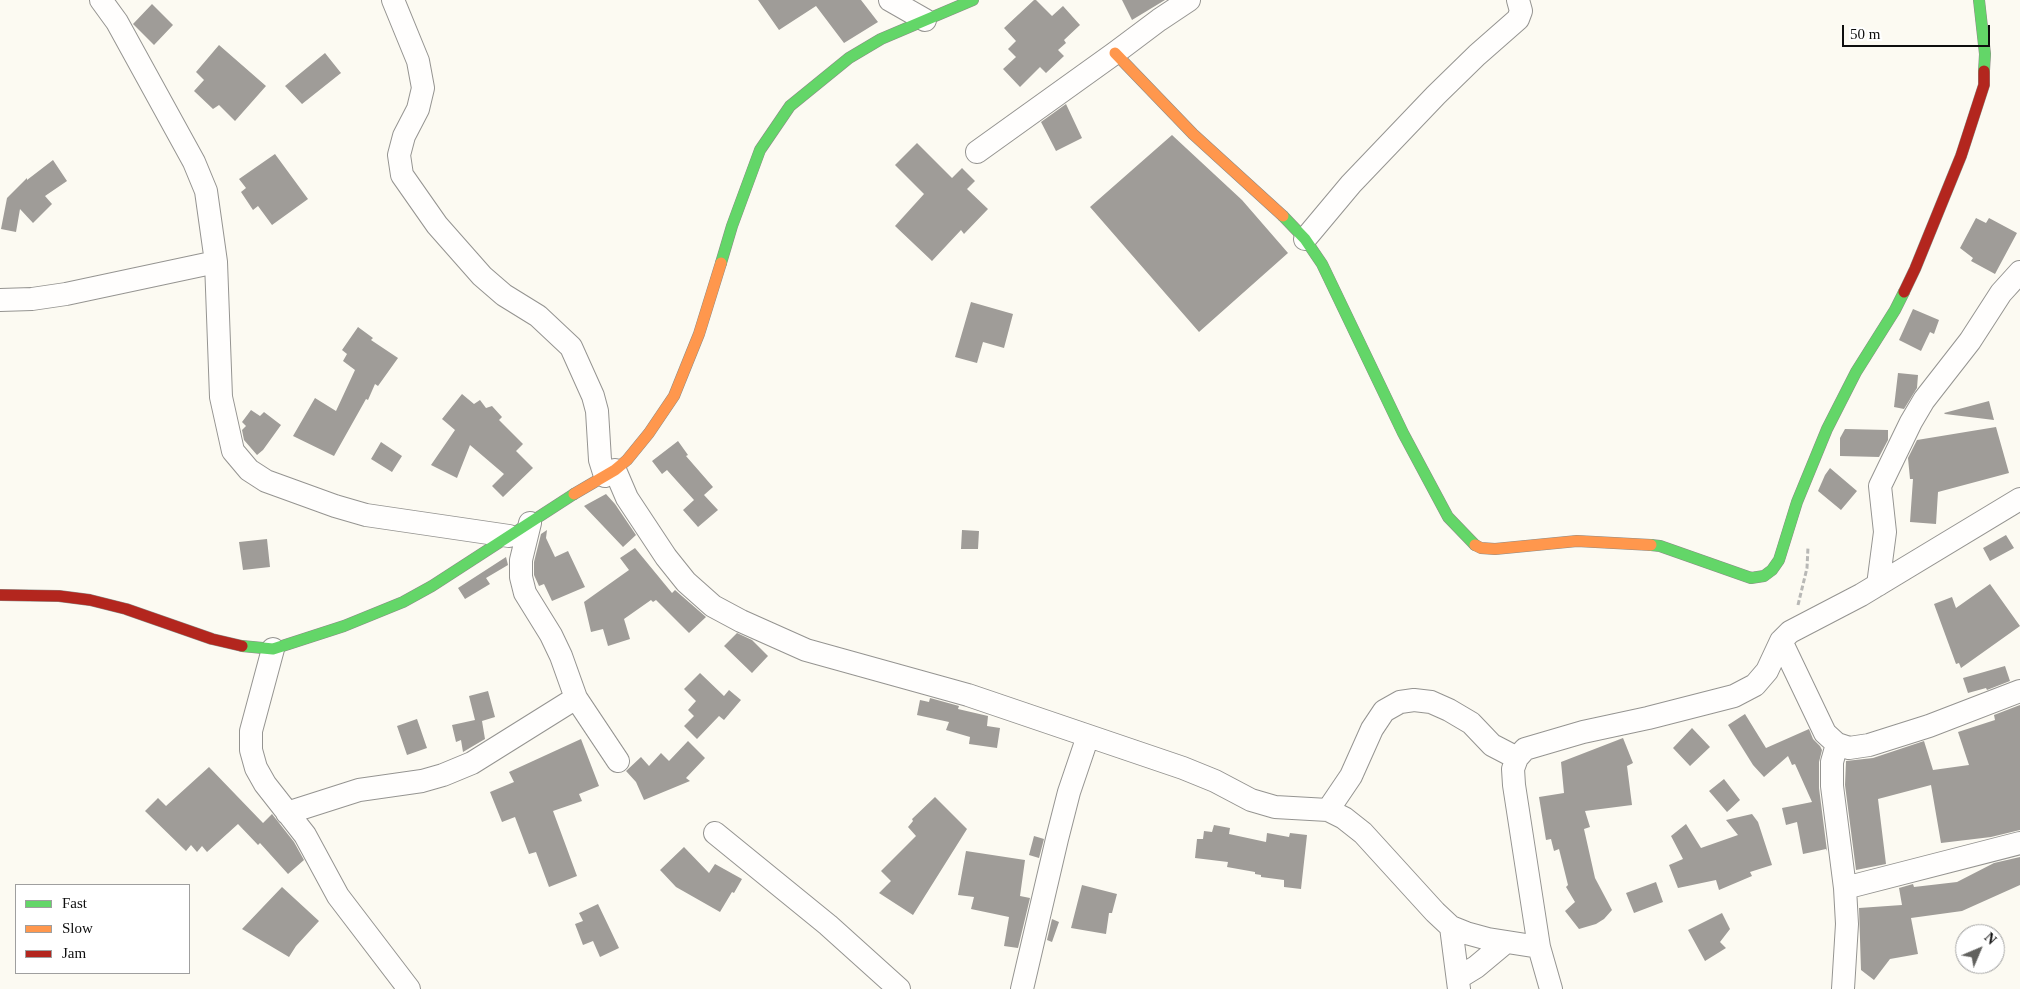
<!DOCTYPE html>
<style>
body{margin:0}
#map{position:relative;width:2020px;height:989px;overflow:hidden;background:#fcfaf2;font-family:Georgia,serif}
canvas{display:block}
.legend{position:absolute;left:15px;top:884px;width:175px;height:90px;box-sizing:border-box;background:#fff;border:1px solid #9f9f9f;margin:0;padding:6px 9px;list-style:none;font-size:15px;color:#0e0e0e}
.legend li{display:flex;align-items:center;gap:10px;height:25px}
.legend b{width:25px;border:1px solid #9f9f9f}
.north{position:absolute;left:1955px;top:924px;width:50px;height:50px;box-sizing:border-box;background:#fff;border:1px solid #9f9f9f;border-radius:50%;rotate:45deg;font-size:14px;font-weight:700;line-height:20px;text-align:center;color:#0e0e0e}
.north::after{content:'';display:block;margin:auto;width:18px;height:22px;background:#61615e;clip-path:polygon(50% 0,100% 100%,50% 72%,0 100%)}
.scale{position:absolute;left:1842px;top:25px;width:148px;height:22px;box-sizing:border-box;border:2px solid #0e0e0e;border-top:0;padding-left:6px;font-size:15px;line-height:18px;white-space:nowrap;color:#0e0e0e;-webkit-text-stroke:4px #fff;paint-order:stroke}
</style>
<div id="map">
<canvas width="2020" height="989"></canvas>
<ul class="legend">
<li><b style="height:6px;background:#63d668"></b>Fast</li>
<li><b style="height:6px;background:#ff974d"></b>Slow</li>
<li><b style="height:6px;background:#b3261e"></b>Jam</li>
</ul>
<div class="north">N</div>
<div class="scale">50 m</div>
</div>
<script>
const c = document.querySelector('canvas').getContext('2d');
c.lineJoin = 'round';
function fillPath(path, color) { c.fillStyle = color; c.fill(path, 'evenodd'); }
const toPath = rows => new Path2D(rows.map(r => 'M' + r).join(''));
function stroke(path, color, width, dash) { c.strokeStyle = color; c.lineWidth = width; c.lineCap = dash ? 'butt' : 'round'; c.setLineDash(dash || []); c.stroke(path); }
fillPath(toPath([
 [758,0,861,0,878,22,844,43,816,6,779,30],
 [1034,0,1036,0,1052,16,1063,6,1080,25,1064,40,1066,43,1058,50,1064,56,1046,73,1040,67,1020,87,1003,69,1016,57,1008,49,1016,41,1004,28],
 [1122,0,1165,0,1132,20],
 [152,4,173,25,154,45,133,24],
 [219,45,266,86,235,121,219,105,213,109,194,91,204,80,196,72],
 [325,53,341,73,302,104,285,86],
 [1066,104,1082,138,1056,151,1041,122],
 [1172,135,1242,200,1288,253,1199,332,1090,207],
 [917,143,952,178,962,168,975,181,967,189,988,209,964,234,961,230,932,261,895,226,924,194,895,165],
 [275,154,308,199,272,225,258,206,253,210,241,192,246,188,239,179],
 [53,160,67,181,45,196,52,204,33,223,20,209,16,232,1,229,7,198,27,178,27,180],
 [1976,218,1986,223,1989,218,2017,233,1995,274,1971,261,1973,258,1960,248],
 [971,302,1013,314,1004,348,983,342,977,363,955,357],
 [1913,309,1939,320,1934,334,1930,332,1921,351,1899,340],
 [358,327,373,338,371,340,398,358,378,386,375,384,368,400,366,399,334,456,293,436,315,398,336,411,355,370,343,361,347,354,342,350],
 [1898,373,1918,375,1917,388,1904,409,1894,407],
 [462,394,474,404,480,400,486,408,492,406,502,417,499,420,523,444,516,451,533,468,503,497,492,486,504,474,470,445,457,478,431,465,455,430,442,419],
 [1989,401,1994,420,1945,414,1944,413],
 [251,410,260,416,264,412,281,425,263,450,257,455,244,440,242,430,246,426,242,422],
 [1996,427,2009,473,1938,492,1936,524,1910,522,1913,479,1910,479,1908,458,1917,440],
 [1845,429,1888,430,1888,440,1879,457,1840,456,1840,438],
 [678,441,688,455,686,456,713,487,704,495,718,510,698,527,683,510,694,500,667,470,662,474,652,461],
 [381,442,402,456,392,472,371,459],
 [1830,468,1857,491,1841,510,1818,491,1825,475],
 [606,494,615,504,636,535,623,547,584,506],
 [547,530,546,538,555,557,568,551,585,587,552,601,544,584,539,586,534,575,534,562,541,534],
 [962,530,979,531,978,549,961,549],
 [2006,535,2014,548,1990,561,1983,548],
 [267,539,270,567,243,570,239,542],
 [635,548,672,593,675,590,706,617,689,633,656,600,653,602,651,600,624,619,630,639,608,646,603,629,591,632,584,602,629,570,620,558],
 [506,557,508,565,486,578,490,584,465,599,458,588],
 [1990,584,2020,626,1961,668,1959,663,1956,664,1934,604,1952,597,1956,608],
 [737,633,752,640,768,656,752,673,724,646],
 [2005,666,2010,681,1987,690,1986,688,1968,693,1963,678],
 [700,673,724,696,729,690,741,700,724,720,719,716,697,739,684,726,694,716,688,710,696,701,684,689],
 [488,691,495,717,482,721,485,739,463,752,461,740,456,742,452,725,475,720,469,696],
 [930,698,959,706,958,709,988,716,987,726,1000,728,997,748,969,744,970,737,946,730,949,722,917,715,920,700,929,702],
 [2020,705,2020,830,1991,837,1941,843,1931,785,1878,799,1886,864,1856,870,1845,785,1846,761,1873,758,1924,741,1933,770,1969,765,1958,732,1995,720,1994,715],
 [1745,714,1766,748,1809,729,1813,739,1820,746,1822,750,1819,762,1819,788,1827,851,1826,849,1803,854,1797,822,1786,825,1782,808,1812,802,1795,764,1792,765,1788,756,1764,777,1753,765,1728,725],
 [417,719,427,748,407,755,397,726],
 [1692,728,1710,747,1690,766,1673,748],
 [1623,738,1633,763,1627,766,1632,805,1585,811,1590,827,1584,829,1595,878,1612,910,1604,919,1596,924,1579,929,1565,911,1575,902,1566,887,1568,885,1559,849,1554,851,1551,839,1546,840,1539,797,1564,793,1561,762],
 [581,739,599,786,579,794,582,801,553,811,577,876,549,887,536,852,529,854,515,817,502,822,490,792,514,782,509,772],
 [688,741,705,758,686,778,690,781,644,800,636,782,626,771,641,757,649,766,661,753,669,761],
 [209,767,263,823,272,814,294,842,304,860,288,874,260,843,258,845,238,824,207,852,202,846,197,852,191,845,186,851,145,811,158,798,166,806],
 [1724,779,1740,800,1727,812,1709,791],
 [935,797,967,829,913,915,879,893,891,881,881,871,916,836,908,827,913,821,912,819],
 [1752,814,1758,822,1772,865,1750,872,1752,876,1719,890,1716,880,1678,888,1669,865,1683,859,1671,836,1686,824,1701,848,1738,835,1726,820],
 [1214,825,1230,828,1229,834,1266,842,1267,833,1289,837,1290,833,1307,835,1301,889,1284,887,1284,880,1261,877,1261,875,1255,874,1255,872,1227,867,1228,862,1195,858,1197,839,1203,839,1204,831,1212,832],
 [1034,836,1044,839,1039,858,1029,855],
 [684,847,709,873,715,864,742,879,734,893,732,892,720,912,676,887,660,870],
 [966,851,1025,860,1020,896,1030,898,1018,948,1004,946,1009,917,971,909,974,897,958,895],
 [2020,857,2020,885,1962,911,1911,918,1918,954,1890,959,1874,980,1861,970,1859,908,1902,905,1899,888,1913,884,1914,887,1957,882,1994,863],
 [1656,882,1663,902,1634,913,1626,893],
 [1082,885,1117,894,1112,913,1109,913,1106,934,1071,928],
 [282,887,319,921,296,946,289,957,242,929],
 [598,904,619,948,600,957,593,941,583,945,575,924,583,921,579,913],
 [1722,913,1730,929,1720,942,1726,948,1705,961,1688,930],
 [1052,919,1059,922,1052,942,1047,940]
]), '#9f9c98');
const street = toPath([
 [101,0,117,22,194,162,206,191,216,262,221,397,233,451,249,470,266,481,335,506,366,515,509,536],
 [393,0,418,61,423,88,418,109,404,136,399,155,402,175,437,225,482,276,504,295,538,316,571,347,593,396,597,411,600,460,605,476],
 [890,0,925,20],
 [977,152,1115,53,1159,20,1189,0],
 [1305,239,1351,184,1436,95,1477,55,1518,19,1521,11,1518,0],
 [0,300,32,299,66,294,216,262],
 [615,470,627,498,666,557,686,582,713,606,741,621,806,650,968,695,1183,768,1215,781,1251,800,1275,807,1328,810,1344,818,1363,833,1435,912,1451,927,1466,933,1488,939,1539,947],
 [530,523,521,560,521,577,525,593,551,635,561,656,576,698,618,761],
 [1878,585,1885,532,1880,486,1911,422,1924,400,1970,341,2001,293,2020,272],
 [1781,641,1825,733,1837,744,1849,748,1869,745,1929,726,2020,691],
 [273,649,251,731,251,750,256,768,265,784,305,835,338,896,409,989],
 [1837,744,1832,762,1832,786,1845,888,1847,924,1843,989],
 [1328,810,1351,776,1372,729,1384,711,1400,702,1414,700,1431,702,1449,710,1471,723,1492,745,1517,758],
 [287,813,359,790,422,781,443,775,472,763,576,698],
 [715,833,828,925,899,989],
 [1845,888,2020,843],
 [1451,927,1459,989],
 [1458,978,1476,967,1506,942],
 [1022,989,1057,839,1069,792,1088,736],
 [1551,989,1539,947,1514,785,1513,769,1517,758,1525,749,1583,732,1648,718,1734,696,1755,685,1767,671,1781,641,1790,632,1861,595,2020,499]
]);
const fast = toPath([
 [1979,0,1985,54,1984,71],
 [1283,216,1305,239,1322,264,1403,433,1448,517,1475,545],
 [721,263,732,226,760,150,790,106,849,58,881,39,973,0],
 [1651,545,1660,546,1751,578,1764,576,1772,570,1779,560,1797,502,1827,429,1856,372,1895,310,1904,292],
 [242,646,273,649,344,626,403,602,432,586,574,494]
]);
const slow = toPath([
 [1115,53,1193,134,1283,216],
 [574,494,615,470,627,460,649,433,674,396,699,334,721,263],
 [1475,545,1481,548,1495,549,1577,541,1651,545]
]);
const jam = toPath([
 [1904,292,1915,269,1961,156,1984,85,1984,71],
 [0,595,59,596,90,600,126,609,212,639,242,646]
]);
stroke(street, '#959491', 24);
stroke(fast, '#8c8b87', 12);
stroke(slow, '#8c8b87', 12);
stroke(jam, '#8c8b87', 12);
stroke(toPath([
 [1798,605,1807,568,1808,547]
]), '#b8b8b6', 3, [5, 2.5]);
stroke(street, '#fffefd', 22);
stroke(fast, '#63d668', 11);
stroke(slow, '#ff974d', 11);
stroke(jam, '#b3261e', 11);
</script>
